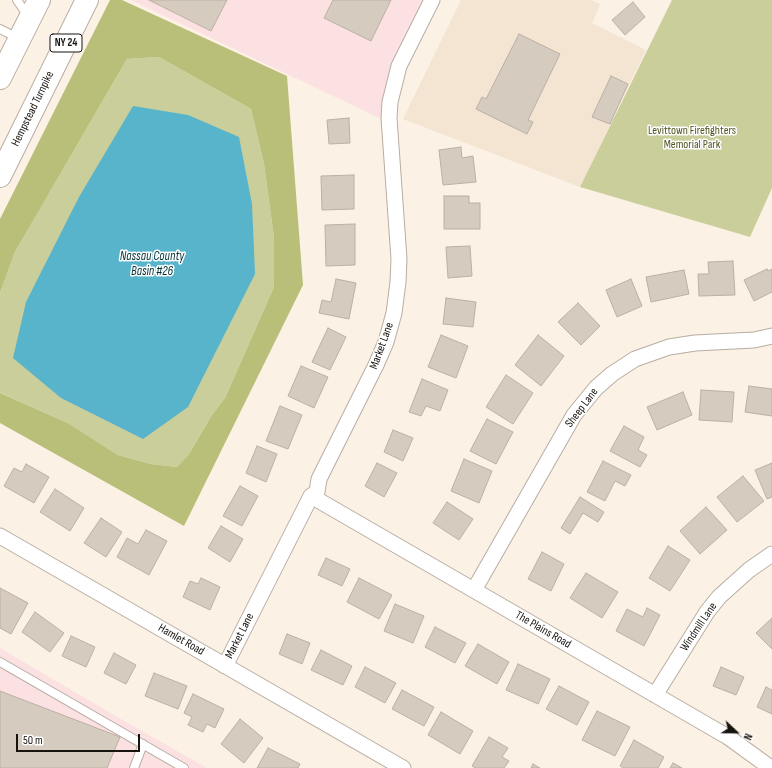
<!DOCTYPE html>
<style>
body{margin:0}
#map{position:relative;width:772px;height:768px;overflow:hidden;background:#fcf1e5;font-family:"Sofia Sans Condensed",sans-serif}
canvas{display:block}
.north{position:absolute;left:716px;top:712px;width:40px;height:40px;-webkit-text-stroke:3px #fff;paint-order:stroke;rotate:112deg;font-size:11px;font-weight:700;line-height:16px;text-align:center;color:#171410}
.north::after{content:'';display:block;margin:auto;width:14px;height:18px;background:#171410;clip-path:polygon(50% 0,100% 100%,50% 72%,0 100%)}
.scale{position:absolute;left:16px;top:734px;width:124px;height:18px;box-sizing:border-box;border:2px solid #171410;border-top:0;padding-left:5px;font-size:12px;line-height:14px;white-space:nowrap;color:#171410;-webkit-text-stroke:3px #fff;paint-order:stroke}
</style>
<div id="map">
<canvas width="772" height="768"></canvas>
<div class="north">N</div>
<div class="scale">50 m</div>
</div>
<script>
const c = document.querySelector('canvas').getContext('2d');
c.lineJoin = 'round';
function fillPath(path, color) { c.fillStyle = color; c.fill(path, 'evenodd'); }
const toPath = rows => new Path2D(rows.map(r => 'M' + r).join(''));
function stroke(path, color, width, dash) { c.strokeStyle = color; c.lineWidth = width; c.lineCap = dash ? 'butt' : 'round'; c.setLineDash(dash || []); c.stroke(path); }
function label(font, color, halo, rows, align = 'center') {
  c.font = font + ' "Sofia Sans Condensed",sans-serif'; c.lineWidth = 3; c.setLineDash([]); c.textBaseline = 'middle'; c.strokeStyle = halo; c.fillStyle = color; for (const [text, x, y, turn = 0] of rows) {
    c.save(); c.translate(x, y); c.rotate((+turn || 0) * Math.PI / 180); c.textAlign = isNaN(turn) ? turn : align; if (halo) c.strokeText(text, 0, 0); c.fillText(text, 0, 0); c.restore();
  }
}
fillPath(toPath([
 [131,0,438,0,405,67,400,81,394,125],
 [0,648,119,718,207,768,0,768]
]), '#fce1e2');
fillPath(toPath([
 [461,0,591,0,600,4,592,23,646,50,580,187,403,119]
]), '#f4e4d2');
fillPath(toPath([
 [672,0,772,0,772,188,750,237,580,187],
 [159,57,251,109,264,164,274,238,274,287,225,398,212,415,189,454,177,467,151,464,118,455,68,423,0,393,0,293,15,252,127,59]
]), '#c9ce9a');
fillPath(toPath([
 [110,0,122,0,287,76,303,285,184,526,0,423,0,393,68,423,118,455,151,464,177,467,189,454,212,415,225,398,274,287,274,238,264,164,251,109,159,57,127,59,15,252,0,293,0,219]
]), '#b9bf79');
fillPath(toPath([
 [133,106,188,115,239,137,252,204,255,274,188,407,143,439,61,398,13,358,26,302,79,197]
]), '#58b4ca');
const building = toPath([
 [149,0,227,0,211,31,149,0],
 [333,0,391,0,371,41,324,18,333,0],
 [633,2,645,17,625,35,612,20,633,2],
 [519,34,560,54,528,120,533,122,527,134,476,109,482,97,486,99,519,34],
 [611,76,628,84,610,124,592,117,611,76],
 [349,118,350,143,329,144,327,120,349,118],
 [461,147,462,158,473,156,476,182,443,185,439,150,461,147],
 [354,175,354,209,322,210,321,176,354,175],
 [444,196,469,196,469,203,480,203,480,229,444,229,444,196],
 [355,224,355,265,326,266,325,225,355,224],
 [470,246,472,276,448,278,446,247,470,246],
 [733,261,735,295,699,296,698,274,709,274,708,262,733,261],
 [767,269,768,271,772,269,772,292,754,301,744,280,767,269],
 [684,270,689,294,651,302,646,277,684,270],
 [336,279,356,283,349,319,319,313,322,300,331,302,336,279],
 [631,279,642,306,617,317,606,290,631,279],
 [446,298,476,302,473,327,443,324,446,298],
 [578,303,600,326,581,345,558,322,578,303],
 [328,328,346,337,330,370,312,362,328,328],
 [441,335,468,346,456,378,428,367,441,335],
 [538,335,564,356,541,386,515,365,538,335],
 [301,366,328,377,314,408,288,396,301,366],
 [506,375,533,393,513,424,486,407,506,375],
 [422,379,448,390,440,411,426,406,421,416,409,412,422,379],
 [749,386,772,389,772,416,745,412,749,386],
 [701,390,734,392,732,422,699,420,701,390],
 [683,392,692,415,657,430,647,407,683,392],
 [280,406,302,415,288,449,266,441,280,406],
 [487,419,513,432,496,464,470,451,487,419],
 [624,426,644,437,638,450,647,455,640,467,610,451,624,426],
 [393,430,413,438,403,461,384,452,393,430],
 [257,446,277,454,266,482,246,473,257,446],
 [464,459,492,471,479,503,451,491,464,459],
 [603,461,631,475,625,486,615,481,605,501,587,492,603,461],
 [377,463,397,473,384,497,365,486,377,463],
 [772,463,772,497,767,499,755,470,772,463],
 [26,464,49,477,34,503,4,486,14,468,22,472,26,464],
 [743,476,764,501,737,522,717,497,743,476],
 [240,486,258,496,242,526,223,516,240,486],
 [55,489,84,508,70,531,40,512,55,489],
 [580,497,604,512,598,522,583,513,570,534,561,528,580,497],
 [447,502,473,519,459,540,433,523,447,502],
 [706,507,727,530,700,554,680,531,706,507],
 [101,518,122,532,106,557,84,543,101,518],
 [221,526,243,539,230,562,208,548,221,526],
 [146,530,167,541,149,575,117,557,127,538,138,544,146,530],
 [668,546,690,560,670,591,649,578,668,546],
 [542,552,564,564,551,591,528,579,542,552],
 [326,558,350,569,342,586,318,575,326,558],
 [586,573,618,592,602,618,570,598,586,573],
 [201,578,220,587,210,610,183,597,190,581,198,584,201,578],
 [359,578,392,595,379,619,347,602,359,578],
 [0,588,28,603,11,634,0,628,0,588],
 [395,604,424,616,413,643,384,631,395,604],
 [647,608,660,615,644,646,616,631,627,609,643,617,647,608],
 [35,612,64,633,50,652,22,632,35,612],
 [772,618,772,649,756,633,772,618],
 [435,627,466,643,455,663,425,647,435,627],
 [287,634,310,643,302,664,279,654,287,634],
 [71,636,95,647,86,667,62,656,71,636],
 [478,644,509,662,497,684,465,666,478,644],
 [321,650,352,666,343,685,311,670,321,650],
 [114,653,136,665,126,684,104,673,114,653],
 [518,664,550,679,538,704,506,690,518,664],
 [365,667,396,683,385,703,355,687,365,667],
 [721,667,744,677,736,695,713,686,721,667],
 [154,673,187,686,178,709,145,696,154,673],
 [559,686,589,702,577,725,546,709,559,686],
 [766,687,772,690,772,714,757,707,766,687],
 [402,690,434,707,424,726,392,709,402,690],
 [0,691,120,737,107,768,0,768,0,691],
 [193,694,224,709,215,728,207,724,203,732,188,725,192,717,184,713,193,694],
 [597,711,630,727,615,756,582,740,597,711],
 [441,712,473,731,460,754,428,735,441,712],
 [240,719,263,738,244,763,221,744,240,719],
 [489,737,508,748,502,757,509,761,504,768,475,768,472,766,489,737],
 [634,740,664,757,658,768,624,768,620,766,634,740],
 [268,748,300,764,298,768,257,768,268,748],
 [673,763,682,768,670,768,673,763],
 [533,764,540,768,531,768,533,764]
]);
fillPath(building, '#d6cbbf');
stroke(building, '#bbb0a5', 1);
const lane = toPath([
 [17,0,28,16],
 [0,29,18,38],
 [0,662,184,768],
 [134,768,143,744]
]);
const street = toPath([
 [311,496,728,737,771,768],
 [0,536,403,768],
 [474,590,574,415,596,388,612,374,635,359,669,347,695,343,754,340,772,336],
 [225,666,311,496,317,492,319,479,376,365,386,342,394,313,398,282,399,259,389,118,390,102,399,66,432,0],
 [655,695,707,612,719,597,749,570,772,554]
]);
const primary = toPath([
 [0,78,39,0],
 [0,176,87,0]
]);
stroke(lane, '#b8ada2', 10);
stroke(street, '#b8ada2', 17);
stroke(primary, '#b8ada2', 24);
stroke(lane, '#fff', 8);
stroke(street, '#fff', 15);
stroke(primary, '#fff', 22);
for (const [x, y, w] of [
 [66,43,32]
]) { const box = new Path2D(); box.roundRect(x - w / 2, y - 9, w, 18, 3); c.fillStyle = '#fff'; c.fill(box); stroke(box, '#171410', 1); }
label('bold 11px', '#171410', null, [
 ["NY 24",66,43]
]);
label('12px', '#171410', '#fff', [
 ["Hempstead Turnpike",33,109,-64],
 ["Market Lane",382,346,-70],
 ["Sheep Lane",582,408,-53],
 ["Windmill Lane",699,627,-56],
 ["The Plains Road",543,630,30],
 ["Market Lane",240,636,-63],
 ["Hamlet Road",181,640,30]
]);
label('12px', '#505420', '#fff', [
 ["Levittown Firefighters",692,131],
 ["Memorial Park",692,145]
]);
label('italic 13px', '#05333c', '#fff', [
 ["Nassau County",152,257],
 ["Basin #26",152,272]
]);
</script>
